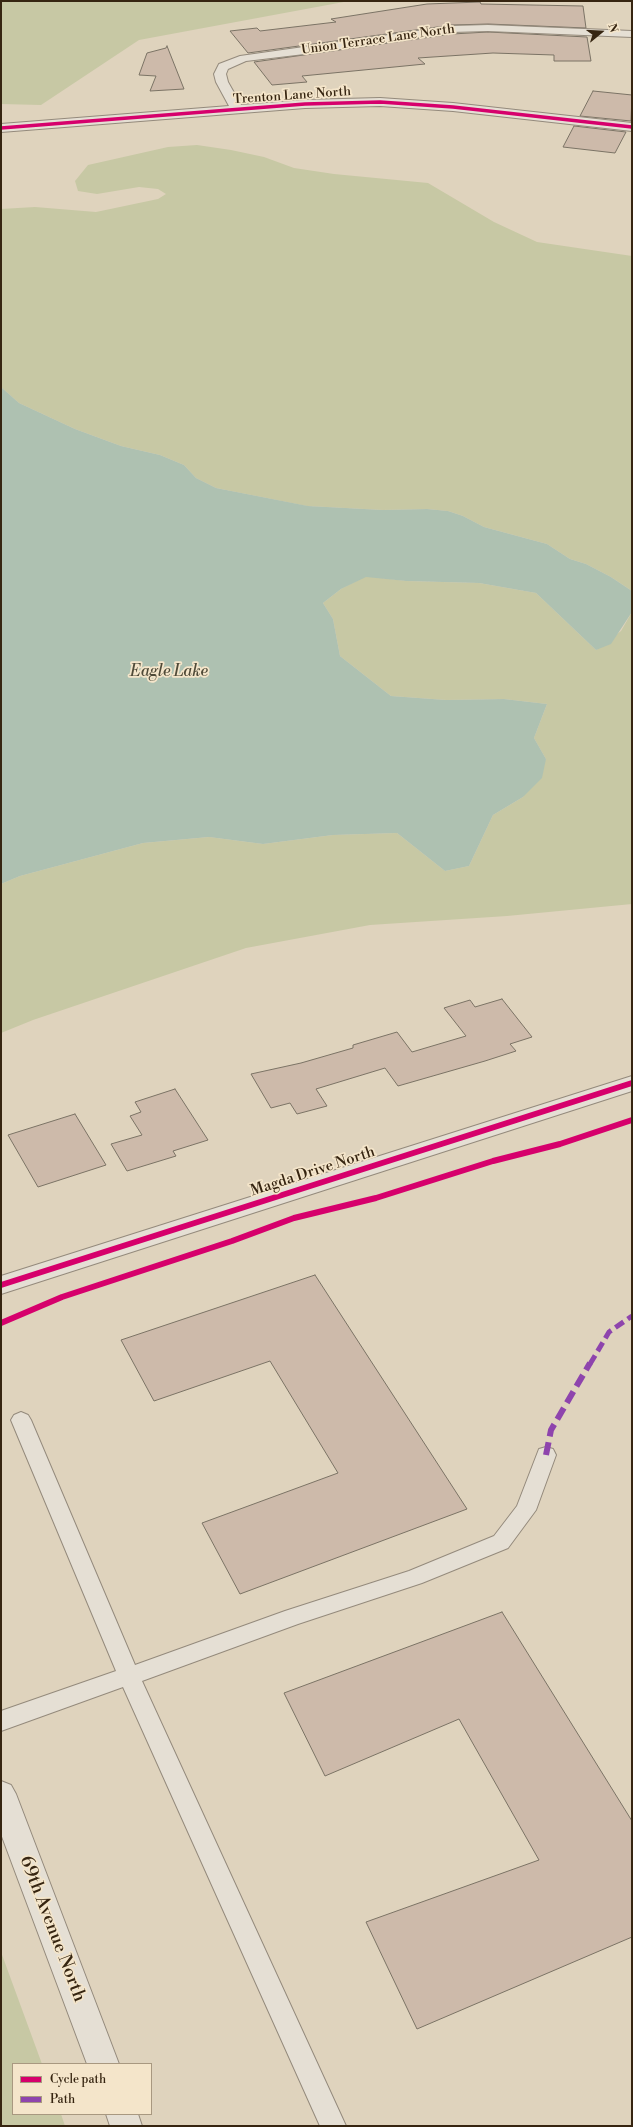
<!DOCTYPE html>
<style>
body{margin:0}
#map{position:relative;width:633px;height:2127px;overflow:hidden;background:#dfd3bd;font-family:"Libre Bodoni",serif}
canvas{display:block}
.frame{position:absolute;inset:0;border:2px solid #362511;pointer-events:none}
.legend{position:absolute;left:12px;top:2063px;width:140px;height:52px;box-sizing:border-box;background:#f4e5ca;border:1px solid #a89880;margin:0;padding:5px 7px;list-style:none;font-size:12px;color:#362511}
.legend li{display:flex;align-items:center;gap:8px;height:20px}
.legend b{width:20px;border:1px solid #a89880}
.north{position:absolute;left:581px;top:12px;width:40px;height:40px;-webkit-text-stroke:3px #f4e5ca;paint-order:stroke;rotate:72deg;font-size:11px;font-weight:700;line-height:16px;text-align:center;color:#362511}
.north::after{content:'';display:block;margin:auto;width:14px;height:18px;background:#362511;clip-path:polygon(50% 0,100% 100%,50% 72%,0 100%)}
</style>
<div id="map">
<canvas width="633" height="2127"></canvas>
<div class="frame"></div>
<ul class="legend">
<li><b style="height:5px;background:#d6006c"></b>Cycle path</li>
<li><b style="height:5px;background:#8e44ad"></b>Path</li>
</ul>
<div class="north">N</div>
</div>
<script>
const c = document.querySelector('canvas').getContext('2d');
c.lineJoin = 'round';
function fillPath(path, color) { c.fillStyle = color; c.fill(path, 'evenodd'); }
const toPath = rows => new Path2D(rows.map(r => 'M' + r).join(''));
function stroke(path, color, width, dash) { c.strokeStyle = color; c.lineWidth = width; c.lineCap = dash ? 'butt' : 'round'; c.setLineDash(dash || []); c.stroke(path); }
function label(font, color, halo, rows, align = 'center') {
  c.font = font + ' "Libre Bodoni",serif'; c.lineWidth = 3.5; c.setLineDash([]); c.textBaseline = 'middle'; c.strokeStyle = halo; c.fillStyle = color; for (const [text, x, y, turn = 0] of rows) {
    c.save(); c.translate(x, y); c.rotate((+turn || 0) * Math.PI / 180); c.textAlign = isNaN(turn) ? turn : align; if (halo) c.strokeText(text, 0, 0); c.fillText(text, 0, 0); c.restore();
  }
}
fillPath(toPath([
 [1,1,349,1,139,40,41,105,1,104],
 [197,145,231,150,264,157,294,168,334,174,428,183,494,222,537,242,632,256,632,591,611,577,586,564,570,559,547,544,484,527,463,516,448,511,427,509,383,510,307,506,216,488,196,478,184,465,160,455,121,446,75,429,19,403,1,387,1,209,35,207,96,212,158,199,166,194,158,189,139,187,97,194,78,191,75,181,88,165,168,147],
 [366,576,406,581,479,583,536,593,596,650,621,631,632,612,632,904,507,916,370,925,246,948,33,1020,1,1033,1,884,20,876,143,843,209,837,263,844,333,835,397,833,445,871,469,866,493,815,523,797,546,759,534,738,547,704,504,699,446,700,391,696,340,656,333,619,323,603,341,589],
 [1,1952,42,2064,13,2064,13,2114,61,2114,65,2126,1,2126]
]), '#c7c8a4');
fillPath(toPath([
 [1,387,19,403,75,429,121,446,160,455,184,465,196,478,216,488,308,506,383,510,427,509,448,511,463,516,484,527,547,544,570,559,586,564,611,577,632,591,632,612,611,644,596,650,536,593,479,583,406,581,366,577,341,589,323,603,333,619,340,656,391,696,446,700,504,699,547,704,534,738,546,759,542,778,523,797,493,815,469,866,445,871,397,833,333,835,263,844,209,837,143,843,20,876,1,884]
]), '#aec1b1');
const building = toPath([
 [480,2,481,4,583,6,586,28,488,24,452,25,248,53,230,31,257,28,260,31,336,22,331,19,427,4,480,2],
 [488,32,587,37,591,61,554,61,554,55,493,53,418,58,425,64,302,76,307,82,272,85,254,62,452,34,488,32],
 [167,46,184,89,150,91,156,76,139,75,147,53,166,48,167,46],
 [593,91,632,95,631,121,580,116,593,91],
 [574,126,626,132,615,153,563,147,574,126],
 [502,999,532,1037,510,1044,516,1051,485,1061,398,1086,385,1068,316,1089,327,1106,297,1114,290,1103,271,1108,251,1074,301,1063,353,1048,353,1045,397,1032,412,1052,466,1036,444,1008,470,1000,475,1007,502,999],
 [175,1089,208,1140,173,1151,176,1156,127,1171,111,1144,142,1135,130,1116,141,1112,135,1102,175,1089],
 [75,1114,106,1165,38,1187,8,1135,75,1114],
 [315,1275,467,1509,240,1594,202,1523,338,1473,270,1361,154,1401,121,1340,315,1275],
 [502,1612,632,1821,632,1937,417,2029,366,1922,539,1860,459,1719,325,1776,284,1693,502,1612]
]);
fillPath(building, '#cdbaaa');
stroke(building, '#7b7365', 1);
const service = toPath([
 [21,1412,28,1415,31,1420,135,1665,285,1611,409,1571,494,1536,517,1506,539,1449,546,1447,553,1449,556,1455,536,1510,508,1548,422,1583,298,1624,142,1681,346,2126,320,2126,123,1687,1,1731,1,1711,116,1671,11,1420,14,1415,21,1412]
]);
const minor = toPath([
 [488,25,632,31,632,37,488,31,452,32,321,52,246,61,228,69,226,74,228,82,241,105,305,100,380,98,453,103,632,123,632,131,453,111,380,106,305,108,1,132,1,124,229,106,216,82,214,74,219,64,240,56,452,26,488,25],
 [1,1781,11,1785,16,1794,119,2064,87,2064,1,1834,1,1781],
 [106,2114,138,2114,142,2126,110,2126,106,2114]
]);
const tertiary = toPath([
 [632,1076,632,1091,1,1294,1,1276,632,1076]
]);
stroke(service, '#948a7c', 2);
stroke(minor, '#948a7c', 2);
stroke(tertiary, '#948a7c', 2);
fillPath(service, '#e5dfd4');
fillPath(minor, '#e5dfd4');
fillPath(tertiary, '#e5dfd4');
stroke(toPath([
 [590,1364,609,1332,632,1316]
]), '#8e44ad', 5, [10, 5]);
stroke(toPath([
 [546,1455,551,1430,590,1363]
]), '#8e44ad', 6, [13, 6]);
stroke(toPath([
 [1,128,305,104,380,102,453,107,632,127]
]), '#d6006c', 3.5);
stroke(toPath([
 [1,1285,632,1083],
 [1,1323,62,1297,232,1241,294,1218,376,1198,493,1161,560,1144,632,1120]
]), '#d6006c', 6);
label('13px', '#362511', '#f4e5ca', [
 ["Union Terrace Lane North",378,40,-8],
 ["Trenton Lane North",292,96,-4]
]);
label('15px', '#362511', '#f4e5ca', [
 ["Magda Drive North",313,1172,-18]
]);
label('italic 16px', '#4f4a38', '#f4e5ca', [
 ["Eagle Lake",169,672]
]);
label('18px', '#362511', '#f4e5ca', [
 ["69th Avenue North",52,1929,69]
]);
</script>
